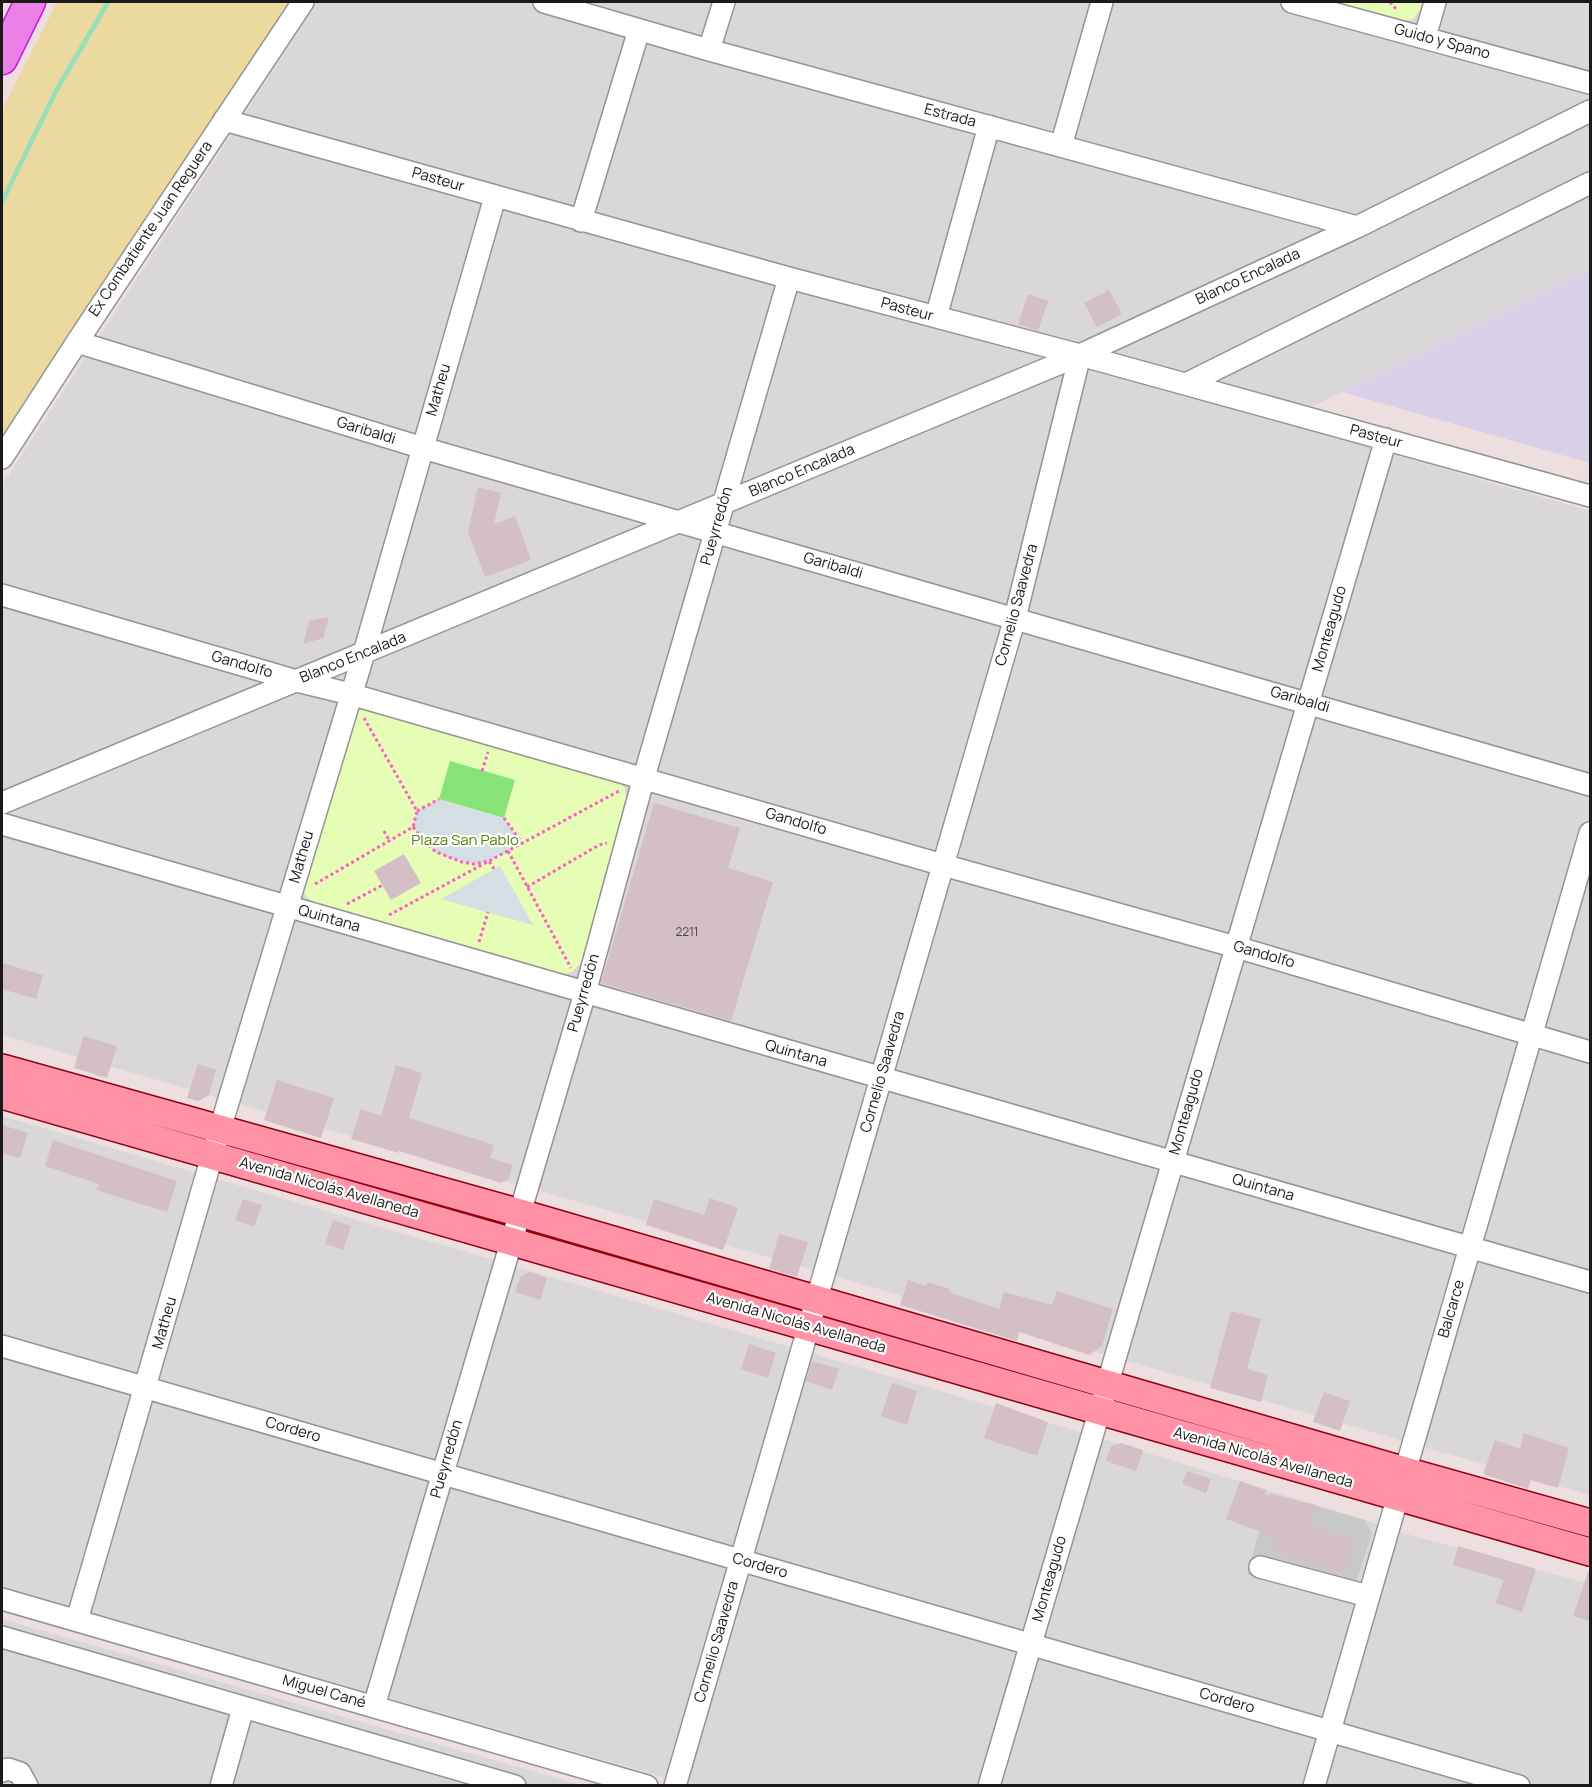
<!DOCTYPE html>
<meta charset="utf-8">
<style>
body{margin:0}
#map{position:relative;width:1592px;height:1787px;overflow:hidden;background:#eddfe0;font-family:Manrope,sans-serif}
canvas{display:block}
.frame{position:absolute;inset:0;border:3px solid #1a1a1a;pointer-events:none}
</style>
<div id="map">
<canvas width="1592" height="1787"></canvas>
<div class="frame"></div>
</div>
<script>
const c = document.querySelector('canvas').getContext('2d');
c.lineJoin = 'round';
function fillPath(path, color) { c.fillStyle = color; c.fill(path, 'evenodd'); }
const toPath = rows => new Path2D(rows.map(r => 'M' + r).join(''));
function stroke(path, color, width, dash) { c.strokeStyle = color; c.lineWidth = width; c.lineCap = dash ? 'butt' : 'round'; c.setLineDash(dash || []); c.stroke(path); }
function label(font, color, halo, rows, align = 'center') {
  c.font = font + ' Manrope,sans-serif'; c.lineWidth = 4.5; c.setLineDash([]); c.textBaseline = 'middle'; c.strokeStyle = halo; c.fillStyle = color; for (const [text, x, y, turn = 0] of rows) {
    c.save(); c.translate(x, y); c.rotate((+turn || 0) * Math.PI / 180); c.textAlign = isNaN(turn) ? turn : align; if (halo) c.strokeText(text, 0, 0); c.fillText(text, 0, 0); c.restore();
  }
}
fillPath(toPath([
 [318,2,1590,2,1590,269,1281,422,1590,511,1590,1495,2,1035,2,485],
 [2,1116,1073,1430,1365,1520,1403,1533,1590,1584,1590,1785,691,1785,2,1587],
 [2,1619,580,1785,2,1785]
]), '#d9d7d8');
fillPath(toPath([
 [1590,269,1590,463,1342,392]
]), '#dad0e7');
fillPath(toPath([
 [1270,1493,1365,1520,1372,1533,1349,1604,1247,1574]
]), '#c8c8c8');
fillPath(toPath([
 [57,2,288,2,174,186,2,447,2,110]
]), '#ecd9a0');
fillPath(toPath([
 [1332,2,1423,2,1420,10,1413,19,1403,20],
 [367,706,616,780,625,788,626,798,581,963,572,972,560,975,312,902,304,893,304,884,353,713,359,708]
]), '#e6fdb6');
fillPath(toPath([
 [450,761,515,780,504,818,439,799]
]), '#87e376');
fillPath(toPath([
 [439,799,504,818,522,843,489,861,474,864,448,858,436,852,425,842,413,827,417,811],
 [500,866,533,925,441,899]
]), '#d3dfe3');
stroke(toPath([
 [2,202,56,91,108,2]
]), '#9bdfba', 5);
fillPath(toPath([
 [1109,290,1122,314,1097,327,1084,303],
 [1028,294,1048,301,1038,331,1018,324],
 [478,487,501,493,494,524,515,516,531,560,485,577,468,532],
 [329,617,323,638,303,644,309,621],
 [654,803,740,828,728,868,773,882,731,1021,601,983],
 [404,854,421,883,391,900,374,871],
 [2,963,43,975,36,999,2,989],
 [84,1036,117,1046,107,1078,74,1068],
 [198,1064,216,1070,209,1095,198,1101,187,1098],
 [396,1065,422,1073,409,1118,494,1145,490,1158,513,1165,508,1180,501,1183,399,1151,399,1153,351,1139,361,1109,381,1116],
 [277,1080,334,1098,321,1138,264,1120],
 [2,1125,28,1133,20,1158,2,1153],
 [53,1140,177,1181,167,1212,96,1190,99,1184,45,1166],
 [710,1198,738,1208,723,1250,646,1225,654,1199,704,1215],
 [243,1199,262,1205,254,1227,235,1220],
 [333,1220,351,1226,343,1250,325,1244],
 [779,1234,808,1242,797,1277,769,1269],
 [530,1272,547,1278,540,1300,515,1292,521,1276],
 [908,1280,926,1286,927,1282,950,1289,949,1292,999,1309,1004,1292,1052,1305,1057,1291,1113,1309,1102,1346,1089,1355,1019,1332,1017,1341,900,1305],
 [1231,1311,1261,1319,1247,1369,1268,1375,1261,1402,1210,1388],
 [749,1344,776,1353,768,1378,741,1369],
 [815,1362,839,1369,832,1390,806,1381,811,1364],
 [892,1383,917,1391,907,1425,881,1416],
 [1324,1392,1350,1401,1340,1431,1313,1422],
 [996,1403,1048,1422,1037,1456,984,1438],
 [1524,1433,1569,1448,1558,1488,1531,1480,1528,1489,1483,1474,1495,1440,1520,1449],
 [1121,1443,1143,1450,1136,1471,1106,1461,1111,1446],
 [1187,1471,1211,1479,1206,1493,1182,1484],
 [1240,1481,1266,1490,1265,1494,1316,1505,1309,1526,1355,1540,1345,1573,1272,1550,1276,1537,1226,1519],
 [1458,1546,1536,1569,1522,1612,1495,1603,1504,1580,1453,1565],
 [1588,1572,1590,1573,1590,1621,1573,1616]
]), '#d4bfc6');
const minor = toPath([
 [544,2,709,50,1357,227],
 [1292,2,1590,83],
 [1425,37,1435,2],
 [709,50,724,2],
 [224,120,789,278,1080,355,1590,496],
 [1061,146,1102,2],
 [581,221,639,30],
 [936,317,989,126],
 [77,342,423,448,1590,785],
 [1186,384,1590,183],
 [2,458,77,342,303,2],
 [2,595,297,681,350,694,943,865,1236,947,1590,1052],
 [2,803,1080,355,1357,227,1590,111],
 [2,824,1590,1282],
 [2,1346,1519,1786],
 [1260,1567,1368,1596],
 [2,1599,647,1786],
 [77,1620,220,1129,364,653,495,197],
 [2,1637,515,1786],
 [374,1706,585,993,644,777,789,278],
 [2,1771,8,1769,20,1773,27,1786],
 [221,1786,243,1708],
 [675,1786,1015,618,1080,355],
 [989,1786,1386,439],
 [1314,1786,1590,833]
]);
const major = toPath([
 [2,1068,520,1213,1405,1471,1590,1523],
 [2,1095,1590,1552]
]);
const highway = toPath([
 [2,59,30,2]
]);
stroke(minor, '#949494', 24);
stroke(major, '#91000e', 30);
stroke(highway, '#ca18df', 33);
stroke(toPath([
 [1390,2,1396,9],
 [482,771,488,752],
 [417,811,439,799],
 [504,818,522,843],
 [413,827,425,842,436,852,462,862,474,864,489,861,494,869],
 [384,831,390,842],
 [508,851,571,968],
 [315,884,413,827,417,811,364,718],
 [527,887,599,845,607,843],
 [347,904,383,885],
 [389,915,619,791],
 [479,942,488,912]
]), '#ff5ec8', 3, [3, 3]);
stroke(minor, '#fff', 21);
stroke(major, '#ff92a7', 27);
stroke(highway, '#eb80e6', 30);
label('12px', '#484345', null, [
 ["2211",687,933]
]);
label('15px', '#1a1a1a', '#fff', [
 ["Guido y Spano",1442,42,15],
 ["Estrada",950,116,15],
 ["Pasteur",438,180,16],
 ["Ex Combatiente Juan Reguera",151,229,-56],
 ["Blanco Encalada",1248,277,-25],
 ["Pasteur",907,310,15],
 ["Matheu",439,390,-74],
 ["Garibaldi",366,431,17],
 ["Pasteur",1376,437,15],
 ["Blanco Encalada",802,471,-23],
 ["Pueyrredón",717,526,-74],
 ["Garibaldi",833,566,16],
 ["Cornelio Saavedra",1017,605,-75],
 ["Monteagudo",1330,629,-74],
 ["Blanco Encalada",353,658,-22],
 ["Gandolfo",242,665,16],
 ["Garibaldi",1300,700,16],
 ["Gandolfo",796,822,16],
 ["Matheu",302,857,-74],
 ["Quintana",329,919,16],
 ["Gandolfo",1264,955,16],
 ["Pueyrredón",584,993,-74],
 ["Quintana",796,1054,16],
 ["Cornelio Saavedra",883,1072,-74],
 ["Monteagudo",1187,1112,-74],
 ["Avenida Nicolás Avellaneda",329,1188,16],
 ["Quintana",1263,1188,16],
 ["Balcarce",1452,1309,-74],
 ["Matheu",165,1323,-74],
 ["Avenida Nicolás Avellaneda",796,1323,16],
 ["Cordero",293,1430,16],
 ["Avenida Nicolás Avellaneda",1263,1458,16],
 ["Pueyrredón",447,1459,-74],
 ["Cordero",760,1566,16],
 ["Monteagudo",1050,1579,-74],
 ["Cornelio Saavedra",717,1642,-74],
 ["Miguel Cané",324,1692,16],
 ["Cordero",1227,1701,16]
]);
label('15px', '#567d04', '#fff', [
 ["Plaza San Pablo",465,841]
]);
</script>
